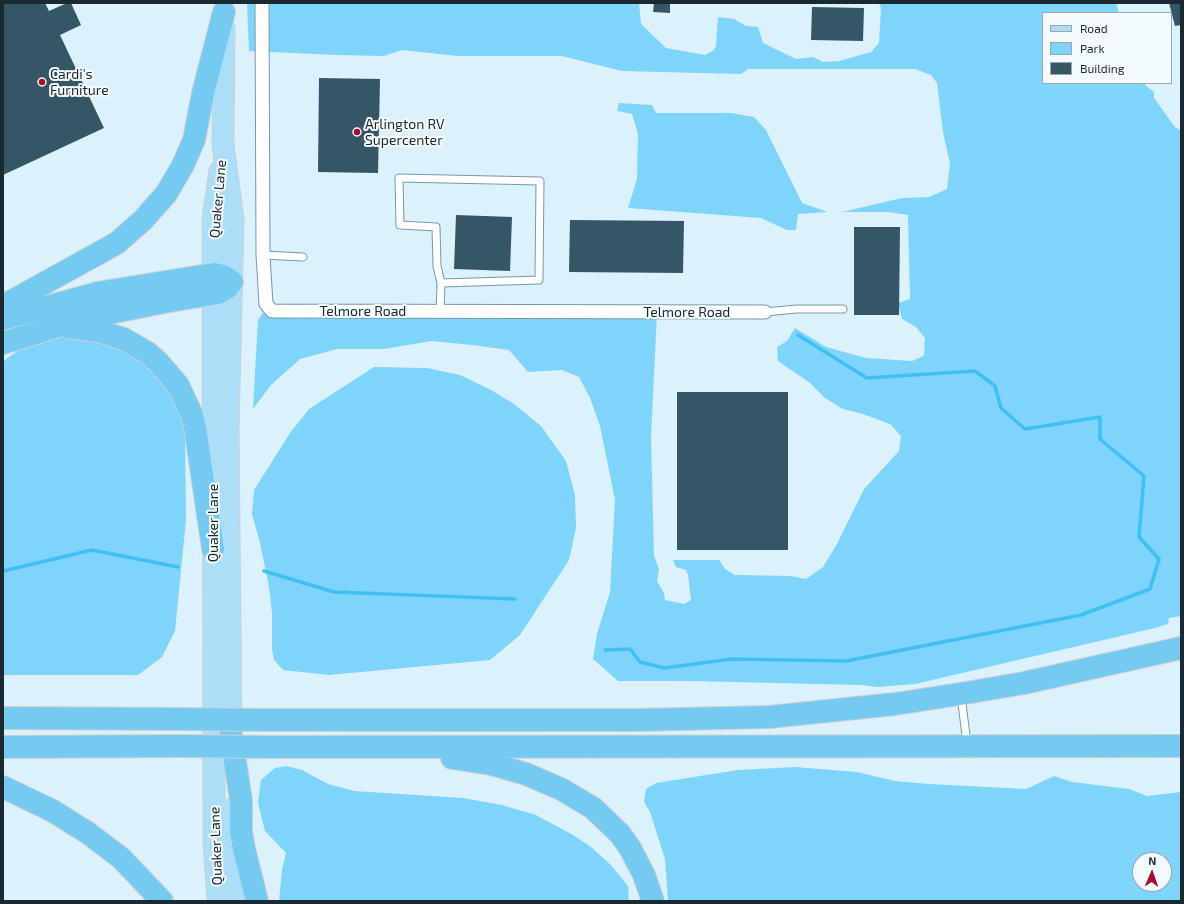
<!DOCTYPE html>
<style>
body{margin:0}
#map{position:relative;width:1184px;height:904px;overflow:hidden;background:#dbf1fc;font-family:"Exo 2",sans-serif}
canvas{display:block}
.frame{position:absolute;inset:0;border:4px solid #1b2930;pointer-events:none}
.legend{position:absolute;left:1042px;top:12px;width:130px;height:72px;box-sizing:border-box;background:#f4fbff;border:1px solid #9da7ac;margin:0;padding:5px 7px;list-style:none;font-size:12px;color:#1b2930}
.legend li{display:flex;align-items:center;gap:8px;height:20px}
.legend b{width:20px;border:1px solid #9da7ac}
.north{position:absolute;left:1132px;top:852px;width:40px;height:40px;box-sizing:border-box;background:#f4fbff;border:1px solid #9da7ac;border-radius:50%;rotate:2deg;font-size:11px;font-weight:700;line-height:16px;text-align:center;color:#1b2930}
.north::after{content:'';display:block;margin:auto;width:14px;height:18px;background:#a70d2d;clip-path:polygon(50% 0,100% 100%,50% 72%,0 100%)}
</style>
<div id="map">
<canvas width="1184" height="904"></canvas>
<div class="frame"></div>
<ul class="legend">
<li><b style="height:5px;background:#acdff7"></b>Road</li>
<li><b style="height:11px;background:#7fd4fc"></b>Park</li>
<li><b style="height:11px;background:#355665"></b>Building</li>
</ul>
<div class="north">N</div>
</div>
<script>
const c = document.querySelector('canvas').getContext('2d');
c.lineJoin = 'round';
function fillPath(path, color) { c.fillStyle = color; c.fill(path, 'evenodd'); }
const toPath = rows => new Path2D(rows.map(r => 'M' + r).join(''));
function stroke(path, color, width, dash) { c.strokeStyle = color; c.lineWidth = width; c.lineCap = dash ? 'butt' : 'round'; c.setLineDash(dash || []); c.stroke(path); }
function label(font, color, halo, rows, align = 'center') {
  c.font = font + ' "Exo 2",sans-serif'; c.lineWidth = 4; c.setLineDash([]); c.textBaseline = 'middle'; c.strokeStyle = halo; c.fillStyle = color; for (const [text, x, y, turn = 0] of rows) {
    c.save(); c.translate(x, y); c.rotate((+turn || 0) * Math.PI / 180); c.textAlign = isNaN(turn) ? turn : align; if (halo) c.strokeText(text, 0, 0); c.fillText(text, 0, 0); c.restore();
  }
}
fillPath(toPath([
 [247,3,639,3,641,24,666,48,705,55,714,50,716,45,718,17,734,19,746,26,758,27,763,43,796,59,813,57,823,62,839,61,871,52,879,43,881,8,879,3,1116,3,1119,13,1043,13,1043,83,1145,83,1145,85,1154,92,1154,98,1175,127,1181,131,1181,616,1169,618,1168,624,1155,628,915,684,877,687,861,685,690,681,618,681,593,659,597,634,610,592,615,500,600,426,590,398,579,377,562,370,528,372,509,350,472,345,432,341,384,349,337,349,300,359,271,385,253,409,258,320,265,310,657,313,651,437,654,556,659,569,657,581,664,593,665,600,684,604,691,600,688,575,686,570,676,567,673,560,719,560,725,569,735,575,791,576,806,579,823,567,837,544,864,489,899,451,901,436,890,424,863,414,843,409,825,398,810,383,778,361,777,347,787,341,795,328,826,347,866,358,912,361,924,356,925,338,916,327,902,319,898,303,910,299,908,215,888,212,842,212,902,198,929,197,947,189,950,164,943,132,937,83,931,75,915,69,748,69,741,74,622,71,562,56,457,56,402,50,384,56,337,55,249,51],
 [619,103,652,105,656,113,731,113,754,117,766,130,802,203,828,212,798,214,796,230,787,230,761,218,628,208,637,179,638,134,632,114,617,111],
 [43,334,128,343,178,392,185,434,186,520,175,631,162,657,138,675,3,675,3,361,16,352,32,337],
 [374,367,427,368,460,375,491,390,514,404,541,426,566,461,575,495,576,528,569,560,520,635,490,660,329,675,283,670,274,660,272,649,272,613,269,587,260,543,252,514,254,490,290,433,309,409],
 [286,766,302,770,328,784,354,791,463,798,502,805,536,815,573,835,591,847,611,865,628,886,629,901,279,901,282,870,286,853,265,831,258,803,261,780,275,768],
 [795,767,857,772,895,781,929,784,1026,789,1054,776,1072,782,1129,789,1147,796,1181,792,1181,901,668,901,665,859,650,812,644,802,646,789,656,783,738,770],
 [1140,860,1164,860,1164,884,1140,884]
]), '#7fd4fc');
stroke(toPath([
 [3,571,92,550,178,567],
 [264,571,334,592,515,599],
 [605,650,630,649,640,662,664,668,732,659,846,661,1081,615,1150,589,1159,559,1139,537,1144,476,1100,439,1100,417,1025,429,1001,408,995,386,975,371,867,378,798,335]
]), '#40bff2', 3.5);
fillPath(toPath([
 [3,3,45,3,49,11,67,3,71,3,81,25,60,35,104,128,3,175],
 [654,3,670,3,670,13,653,12],
 [1169,3,1181,3,1181,25,1175,26],
 [812,7,864,8,863,41,811,40],
 [319,78,380,79,378,173,318,172],
 [456,215,512,217,510,271,454,269],
 [570,220,684,221,683,273,569,272],
 [854,227,900,227,899,315,854,315],
 [677,392,788,392,788,550,677,550]
]), '#355665');
const lane = toPath([
 [263,255,303,257],
 [440,312,441,283,539,280,540,181,399,178,400,225,436,227,437,266,441,283],
 [765,312,796,309,843,309],
 [961,696,967,743]
]);
const street = toPath([
 [262,3,263,255,266,304,272,311,765,312]
]);
const primary = toPath([
 [224,28,223,145,233,219,228,429,231,737],
 [231,810,232,874,235,901],
 [218,901,214,843,213,218,220,171]
]);
const highway = toPath([
 [3,306,117,243,143,220,166,194,182,167,194,140,203,93,224,12],
 [3,319,97,293,214,274,223,276,232,282,227,288,218,293,164,302,85,318,3,343],
 [68,327,98,331,124,339,148,353,159,363,178,385,191,413,195,427,213,549],
 [3,718,179,719],
 [266,720,638,720,769,717,895,704,960,694,1024,683,1181,648],
 [231,735,241,800,241,831,244,849,257,901],
 [3,747,180,746],
 [267,747,1181,746],
 [452,758,491,764,526,774,561,789,593,808,620,834,630,848,644,875,653,901],
 [3,787,53,811,88,833,121,858,162,901]
]);
stroke(lane, '#7699aa', 9);
stroke(street, '#7699aa', 15);
stroke(primary, '#cdd0d1', 23);
stroke(highway, '#cdd0d1', 24);
stroke(lane, '#fff', 7);
stroke(street, '#fff', 13);
stroke(primary, '#acdff7', 21);
stroke(highway, '#75caf1', 22);
const highwayBridge = toPath([
 [179,719,266,720],
 [180,746,267,747]
]);
stroke(highwayBridge, '#cdd0d1', 24, []);
stroke(highwayBridge, '#75caf1', 22);
for (const [x, y, r, color] of [
 [42,82,4,"#a70d2d"],
 [357,132,4,"#a70d2d"]
]) { const dot = new Path2D(); dot.arc(x, y, r, 0, 2 * Math.PI); c.fillStyle = color; c.fill(dot); stroke(dot, '#f4fbff', 1.5); }
label('14px', '#1b2930', '#f4fbff', [
 ["Cardi's",50,74],
 ["Furniture",50,90],
 ["Arlington RV",365,124],
 ["Supercenter",365,140]
], 'left');
label('14px', '#1b2930', '#f4fbff', [
 ["Quaker Lane",218,199,-85],
 ["Telmore Road",363,311],
 ["Telmore Road",687,312],
 ["Quaker Lane",213,523,-90],
 ["Quaker Lane",216,846,-92]
]);
</script>
